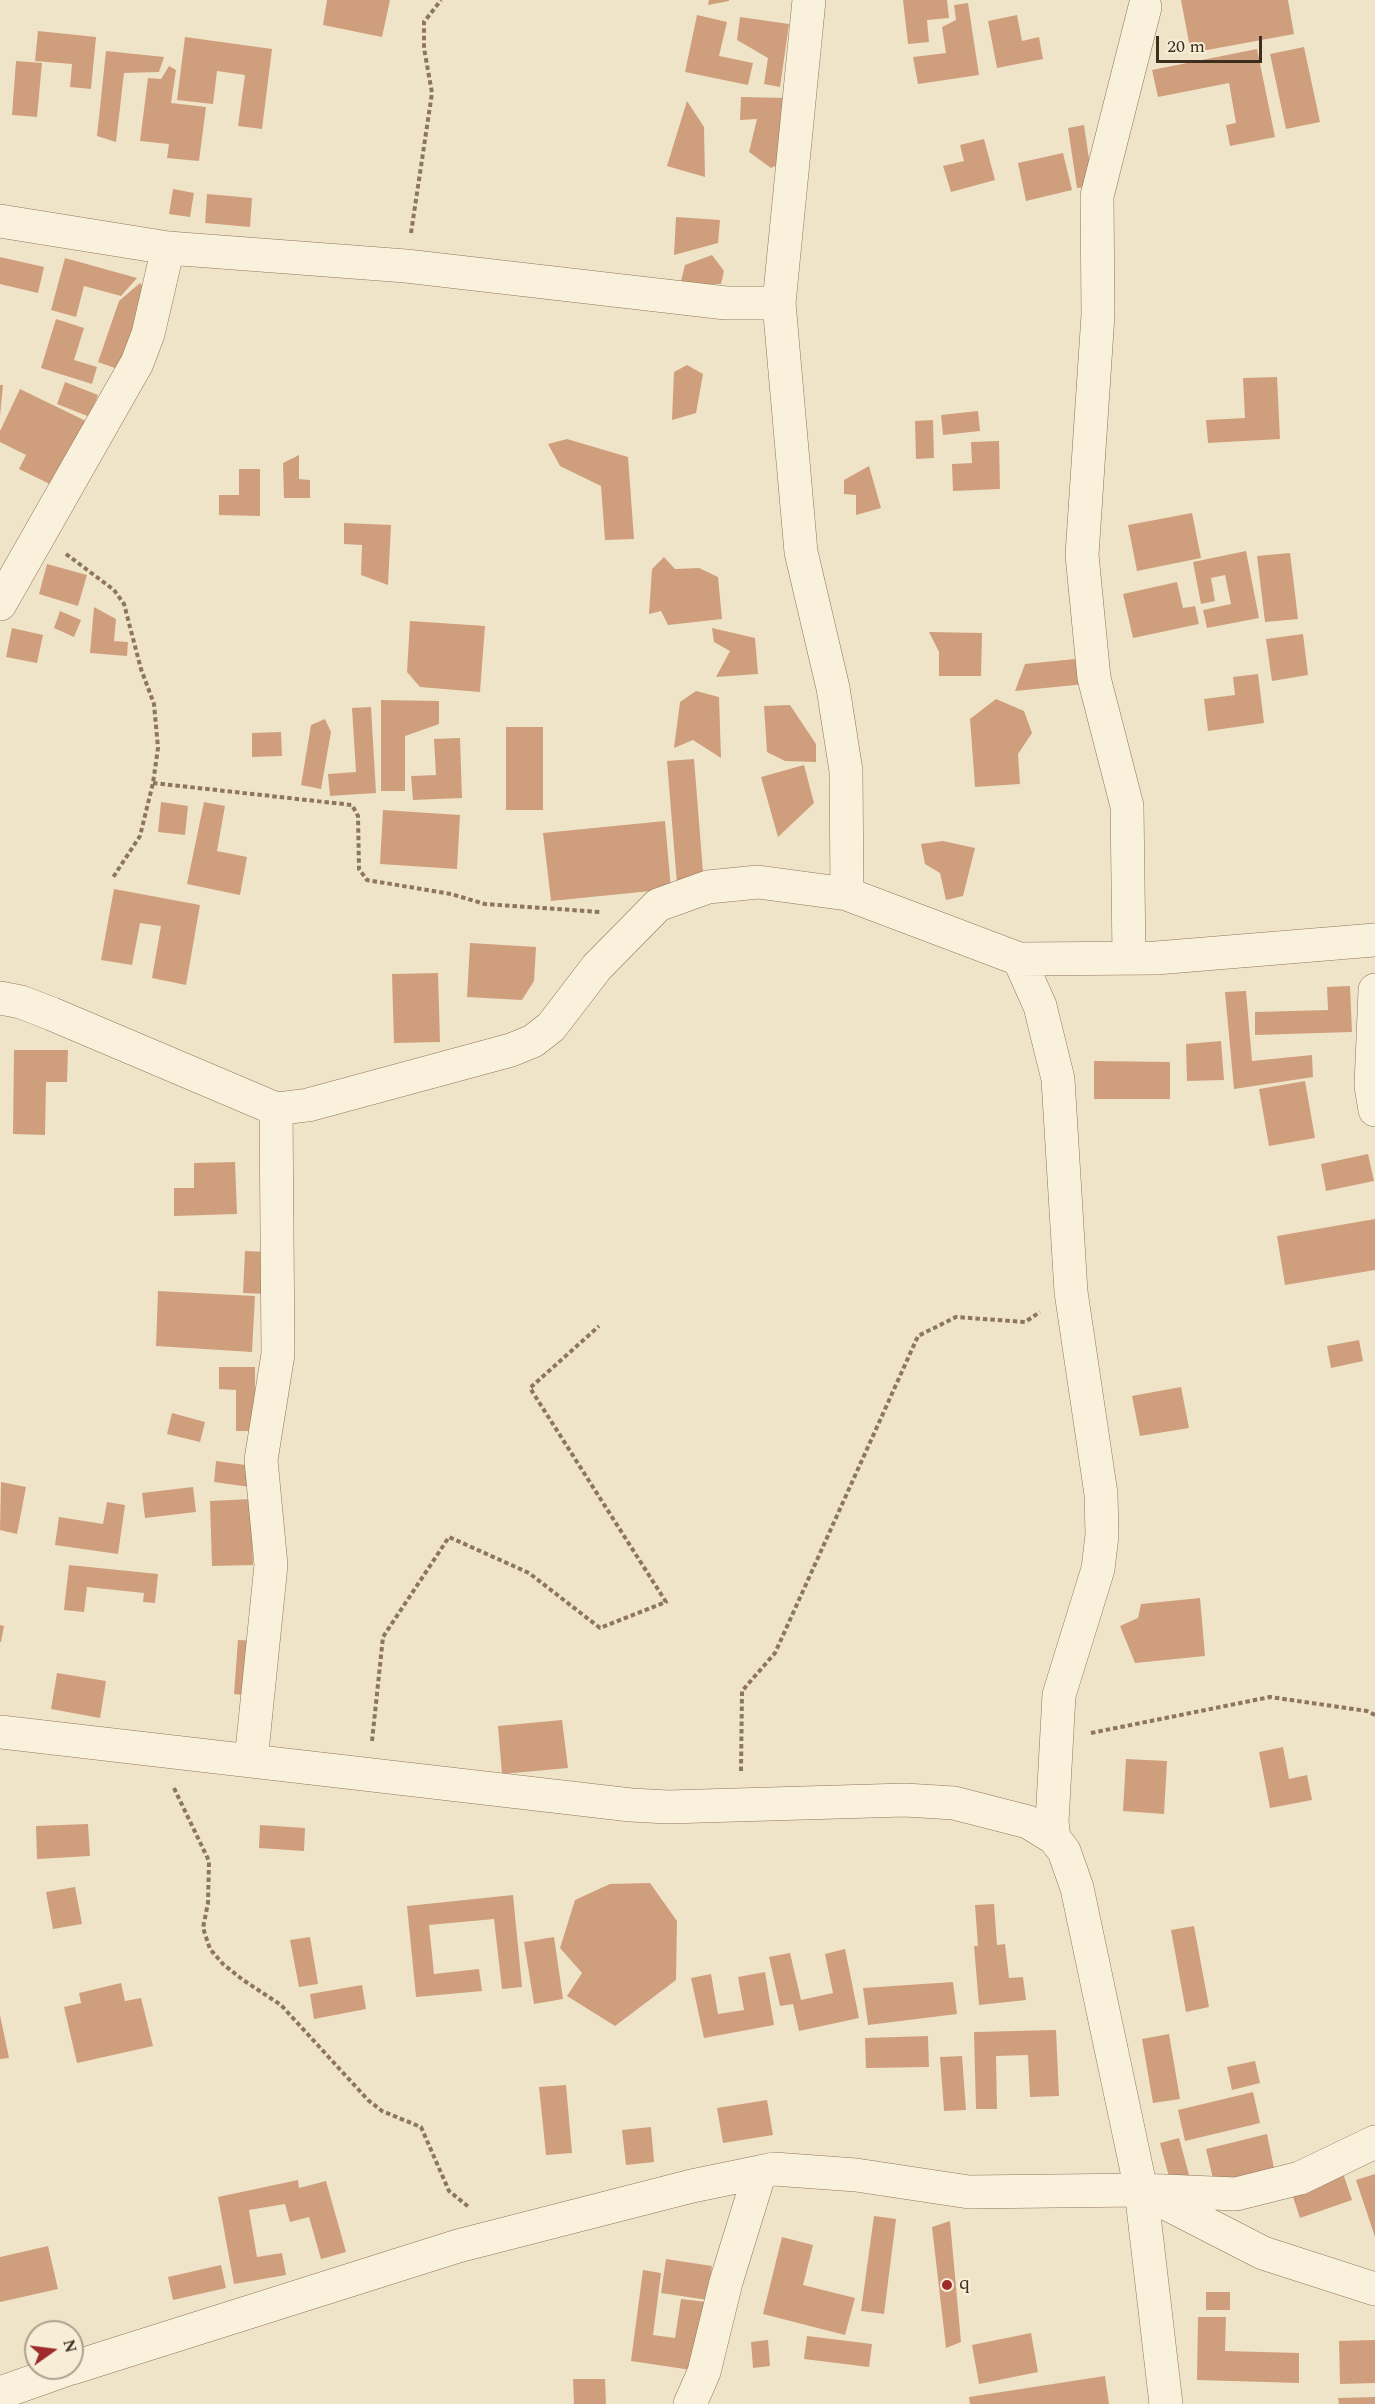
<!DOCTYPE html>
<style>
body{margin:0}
#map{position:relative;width:1375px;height:2404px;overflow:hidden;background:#f0e4c8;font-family:Spectral,serif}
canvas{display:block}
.north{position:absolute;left:24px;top:2320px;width:60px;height:60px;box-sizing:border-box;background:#f7eed8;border:2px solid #ada18e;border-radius:50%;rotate:76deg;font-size:16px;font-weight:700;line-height:24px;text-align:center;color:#3d2e20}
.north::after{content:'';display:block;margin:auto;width:21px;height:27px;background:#9e2a2b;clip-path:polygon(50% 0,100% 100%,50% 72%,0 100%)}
.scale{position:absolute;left:1156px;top:36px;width:106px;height:27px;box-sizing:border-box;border:3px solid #3d2e20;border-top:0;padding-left:8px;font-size:18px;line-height:21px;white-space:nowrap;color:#3d2e20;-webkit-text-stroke:4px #f7eed8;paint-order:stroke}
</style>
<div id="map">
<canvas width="1375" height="2404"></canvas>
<div class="north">N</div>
<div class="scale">20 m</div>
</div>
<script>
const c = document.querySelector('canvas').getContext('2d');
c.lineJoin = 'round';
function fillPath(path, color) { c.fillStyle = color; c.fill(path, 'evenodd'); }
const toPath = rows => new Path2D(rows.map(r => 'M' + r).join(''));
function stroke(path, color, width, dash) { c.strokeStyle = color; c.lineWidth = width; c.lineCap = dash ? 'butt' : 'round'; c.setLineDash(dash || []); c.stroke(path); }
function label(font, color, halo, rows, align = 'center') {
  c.font = font + ' Spectral,serif'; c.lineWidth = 4.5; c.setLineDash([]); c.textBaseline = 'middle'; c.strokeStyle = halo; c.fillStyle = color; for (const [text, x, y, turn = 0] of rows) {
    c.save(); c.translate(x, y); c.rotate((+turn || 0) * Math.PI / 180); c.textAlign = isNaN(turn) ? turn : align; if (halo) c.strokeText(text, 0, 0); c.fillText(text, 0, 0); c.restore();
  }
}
fillPath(toPath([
 [327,0,390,0,382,37,323,25],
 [709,0,729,0,729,1,708,5],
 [903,0,947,0,949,18,927,20,929,42,908,44],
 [1181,0,1288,0,1294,34,1191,53],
 [968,3,979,75,918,84,913,57,946,53,942,27,956,20,954,5],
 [697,15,727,22,719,56,753,63,748,85,685,72],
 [1017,15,1022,41,1039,37,1043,59,997,68,988,21],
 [740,17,789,24,780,87,764,84,768,58,737,40],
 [38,31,96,37,91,89,70,87,72,64,35,61],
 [185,37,272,49,262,129,238,126,245,75,217,71,213,104,177,100],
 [1304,47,1320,122,1286,129,1270,54],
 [1257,49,1275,137,1230,146,1226,125,1236,123,1229,83,1158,97,1152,70],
 [106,51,164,57,159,72,124,73,116,142,97,136],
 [16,61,42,63,37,117,12,115],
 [169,66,176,70,171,103,206,107,199,161,167,158,169,144,140,141,148,78,161,79],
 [741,97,788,98,783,162,771,168,749,152,757,119,740,120],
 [687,101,704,127,705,177,667,166],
 [1084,125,1093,186,1077,188,1068,128],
 [984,139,995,180,951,192,943,166,964,161,960,145],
 [1063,153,1072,190,1026,201,1018,163],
 [173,189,194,193,190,217,169,214],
 [207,194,252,198,250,227,205,223],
 [676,217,720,220,718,243,674,255],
 [712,255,724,271,721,284,680,285,685,265],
 [0,257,44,267,38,293,0,284],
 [65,258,137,278,121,296,84,286,76,317,51,310],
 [140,283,149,294,123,371,98,362,119,301],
 [56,319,84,328,74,360,97,367,92,384,41,368],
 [687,365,703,374,696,413,672,420,674,372],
 [1277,377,1280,439,1208,443,1206,420,1245,418,1243,378],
 [65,382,98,395,90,417,57,404],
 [0,385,3,385,0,416],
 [20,389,92,424,60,489,19,469,26,455,0,442,0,431],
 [978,411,980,431,943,435,941,415],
 [933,420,934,458,916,459,915,421],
 [567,439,628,457,634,539,605,540,601,486,560,466,548,444],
 [999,441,1000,489,953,491,952,464,972,463,971,442],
 [299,455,299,479,310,480,310,498,284,498,283,463],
 [869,466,881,508,856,515,856,495,844,494,844,480],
 [239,469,260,469,260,516,219,515,219,495,239,495],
 [1192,513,1201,558,1137,571,1128,525],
 [344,523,391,525,388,585,361,575,362,545,344,544],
 [1246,551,1259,618,1207,628,1203,610,1231,604,1225,575,1211,578,1215,601,1201,604,1193,562],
 [1290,553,1298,619,1265,622,1257,556],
 [664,557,675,569,699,568,718,577,722,619,668,625,661,611,649,614,652,569],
 [47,564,87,575,78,606,39,594],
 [1177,582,1183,608,1195,606,1199,624,1133,638,1123,594],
 [94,607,116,619,114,641,128,642,127,656,90,653],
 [60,611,81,620,74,637,54,628],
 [410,621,485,626,480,692,420,687,407,672],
 [12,628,43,635,37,663,6,657],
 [712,628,755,638,758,674,716,677,730,651,714,642],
 [929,632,982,633,981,676,939,676,939,652],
 [1303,634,1308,675,1272,681,1266,639],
 [1075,659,1085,684,1015,691,1025,664],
 [1258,674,1264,723,1208,731,1204,699,1235,695,1233,677],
 [696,691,719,697,721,758,693,740,674,748,680,702],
 [996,699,1024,711,1032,733,1018,754,1020,784,975,787,970,719],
 [381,700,439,701,439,724,405,736,405,791,381,791],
 [790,705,816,744,816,762,785,761,767,752,764,706],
 [371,707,376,793,330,796,328,774,356,772,352,708],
 [325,719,331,732,321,789,301,785,311,725],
 [506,727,543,727,543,810,506,810],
 [281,732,282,756,252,757,252,733],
 [460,738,462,798,413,800,411,776,436,775,434,739],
 [694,759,703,872,677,884,667,761],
 [804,765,814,803,778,837,761,777],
 [161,802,188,806,185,835,158,832],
 [204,802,225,806,217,851,247,857,240,895,187,884],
 [383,810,460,815,457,869,380,864],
 [665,821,671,889,551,901,543,833],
 [943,841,975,848,963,896,946,900,940,873,925,864,921,844],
 [114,889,200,905,186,985,152,978,161,926,140,923,132,965,101,960],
 [470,943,536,947,534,981,522,1000,467,997],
 [438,973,440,1042,394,1043,392,974],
 [1350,986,1352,1032,1255,1035,1255,1012,1328,1010,1327,987],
 [1246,991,1252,1061,1312,1055,1313,1077,1234,1089,1225,992],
 [1221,1041,1224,1080,1187,1081,1186,1044],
 [14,1050,68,1050,67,1082,46,1082,45,1135,13,1134],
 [1094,1061,1170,1062,1170,1099,1094,1099],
 [1305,1081,1315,1138,1269,1146,1259,1089],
 [1368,1154,1374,1181,1326,1191,1321,1164],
 [235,1162,237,1214,174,1216,174,1188,194,1188,194,1163],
 [1375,1219,1375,1270,1285,1285,1277,1236],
 [245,1251,268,1252,266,1294,243,1293],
 [158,1291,255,1296,252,1352,156,1346],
 [1359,1340,1363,1361,1331,1368,1327,1346],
 [219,1367,255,1367,255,1431,236,1431,236,1390,219,1389],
 [1181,1387,1189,1428,1140,1436,1132,1396],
 [172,1413,205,1422,200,1442,167,1434],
 [216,1461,253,1466,250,1487,214,1482],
 [1,1482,26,1487,17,1534,0,1530],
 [193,1487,196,1512,145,1518,142,1493],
 [251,1499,253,1565,212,1566,210,1501],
 [107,1502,125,1505,118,1554,55,1545,59,1517,103,1524],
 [69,1565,158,1574,155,1603,143,1602,144,1593,87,1587,84,1612,64,1610],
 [1200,1598,1205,1656,1135,1663,1120,1626,1138,1618,1141,1604],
 [0,1625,4,1626,1,1642,0,1642],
 [238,1640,258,1641,254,1696,234,1694],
 [57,1673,106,1681,100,1718,51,1709],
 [562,1720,568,1768,502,1774,498,1726],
 [1283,1747,1289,1779,1307,1775,1312,1800,1270,1808,1259,1752],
 [1126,1759,1167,1761,1164,1814,1123,1811],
 [88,1824,90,1856,37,1859,36,1826],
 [260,1825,305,1828,304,1851,259,1848],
 [650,1883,677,1921,676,1980,615,2026,567,1996,582,1973,560,1948,575,1900,610,1884],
 [75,1887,82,1924,53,1929,46,1892],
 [513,1895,522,1987,502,1989,494,1919,429,1925,434,1974,479,1969,482,1991,416,1997,407,1906],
 [994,1904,997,1945,1005,1944,1009,1978,1023,1977,1026,2000,979,2005,974,1946,978,1946,975,1905],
 [1194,1926,1209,2007,1186,2012,1171,1930],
 [310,1937,318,1984,299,1987,290,1940],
 [554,1937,563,1999,534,2004,524,1942],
 [845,1949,859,2018,799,2031,793,2004,780,2006,769,1957,790,1953,801,2000,833,1993,825,1954],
 [765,1972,774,2025,704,2038,691,1978,711,1974,718,2014,744,2010,738,1977],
 [953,1982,957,2014,868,2025,863,1988],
 [121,1983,125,2001,141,1998,153,2046,77,2063,64,2007,81,2003,79,1993],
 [362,1985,366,2009,314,2019,310,1994],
 [0,2015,9,2058,0,2059],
 [1056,2030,1059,2096,1030,2097,1028,2055,996,2056,997,2109,976,2109,974,2032],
 [1169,2034,1180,2099,1153,2103,1142,2039],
 [928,2036,929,2067,866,2068,865,2038],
 [962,2056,966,2110,944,2111,940,2057],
 [1255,2061,1260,2083,1232,2090,1227,2067],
 [566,2085,572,2153,546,2155,539,2087],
 [1253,2092,1260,2123,1185,2141,1178,2110],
 [767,2100,773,2135,723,2143,717,2108],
 [651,2127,654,2162,626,2165,622,2130],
 [1267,2134,1274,2168,1214,2183,1206,2149],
 [1179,2138,1191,2182,1172,2188,1160,2143],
 [1343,2173,1352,2200,1300,2218,1291,2191],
 [1375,2174,1375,2237,1356,2180],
 [298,2180,299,2188,326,2181,346,2252,321,2259,309,2217,290,2222,285,2204,249,2210,257,2257,282,2253,286,2275,234,2284,218,2197],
 [874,2216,896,2219,884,2314,861,2311],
 [950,2221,961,2342,946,2348,932,2227],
 [782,2237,813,2245,803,2285,855,2298,845,2335,763,2314],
 [48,2246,58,2289,0,2302,0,2257],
 [666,2259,712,2266,708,2300,661,2293],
 [221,2265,226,2288,173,2300,168,2277],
 [643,2270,661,2273,653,2335,675,2338,681,2299,707,2302,698,2371,631,2361],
 [1206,2292,1230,2292,1230,2310,1206,2310],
 [1198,2317,1226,2317,1225,2351,1299,2353,1299,2383,1197,2380],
 [1031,2333,1038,2372,979,2384,972,2345],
 [807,2336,872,2344,869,2367,804,2359],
 [768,2340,770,2366,753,2368,751,2342],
 [1375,2340,1375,2383,1340,2384,1339,2341],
 [1105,2376,1109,2404,970,2404,969,2397],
 [573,2379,605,2379,606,2404,574,2404],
 [1375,2397,1375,2404,1339,2404,1338,2398]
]), '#cf9f7d');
const street = toPath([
 [809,0,779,303,801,552,833,688,846,771,847,894],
 [0,221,168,248,406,266,726,303,779,303],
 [0,604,137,363,148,334,168,248],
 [1129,957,1127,806,1094,678,1082,555,1098,315,1097,196,1145,7],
 [1019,959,1040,1006,1058,1079,1071,1292,1101,1494,1102,1535,1098,1569,1059,1695,1052,1822,1054,1838,1064,1851,1077,1888,1141,2190,1166,2404],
 [1375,990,1371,1086,1375,1110],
 [0,998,21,1002,52,1014,276,1109,308,1105,511,1050,533,1041,551,1027,597,967,658,905,708,887,758,882,847,894,1019,959,1156,958,1375,940],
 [0,1732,631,1805,668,1807,905,1800,954,1803,1028,1822,1054,1838],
 [251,1761,271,1565,261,1460,278,1354,276,1109],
 [1148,2194,1263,2253,1375,2289],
 [72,2368,458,2246,692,2186,760,2172,774,2169,856,2175,969,2192,1141,2190,1236,2194,1300,2178,1375,2142],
 [0,2393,71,2368],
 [690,2404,704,2372,726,2282,760,2172]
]);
stroke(street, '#8d765c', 34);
stroke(toPath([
 [411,233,432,93,424,48,424,22,441,0],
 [66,554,114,590,124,604,141,669,154,704,158,748,153,783,140,836,112,879],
 [153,783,352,805,358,816,359,869,367,880,451,894,485,904,600,912],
 [1091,1733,1270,1697,1367,1711,1375,1715],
 [372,1741,383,1637,449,1537,529,1573,600,1628,666,1602,530,1388,599,1326],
 [741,1771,742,1691,775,1653,918,1336,956,1317,1025,1322,1040,1312],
 [174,1788,209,1861,208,1903,203,1928,210,1949,223,1964,243,1980,281,2005,368,2100,382,2111,421,2127,449,2191,470,2208]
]), '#8d765c', 4, [4.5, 3]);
stroke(street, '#faf1dc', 33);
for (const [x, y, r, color] of [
 [947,2285,6,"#9e2a2b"]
]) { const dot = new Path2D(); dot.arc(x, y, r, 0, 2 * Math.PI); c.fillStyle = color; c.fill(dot); stroke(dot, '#f7eed8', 2); }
label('20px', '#3d2e20', '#f7eed8', [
 ["q",959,2285]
], 'left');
</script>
